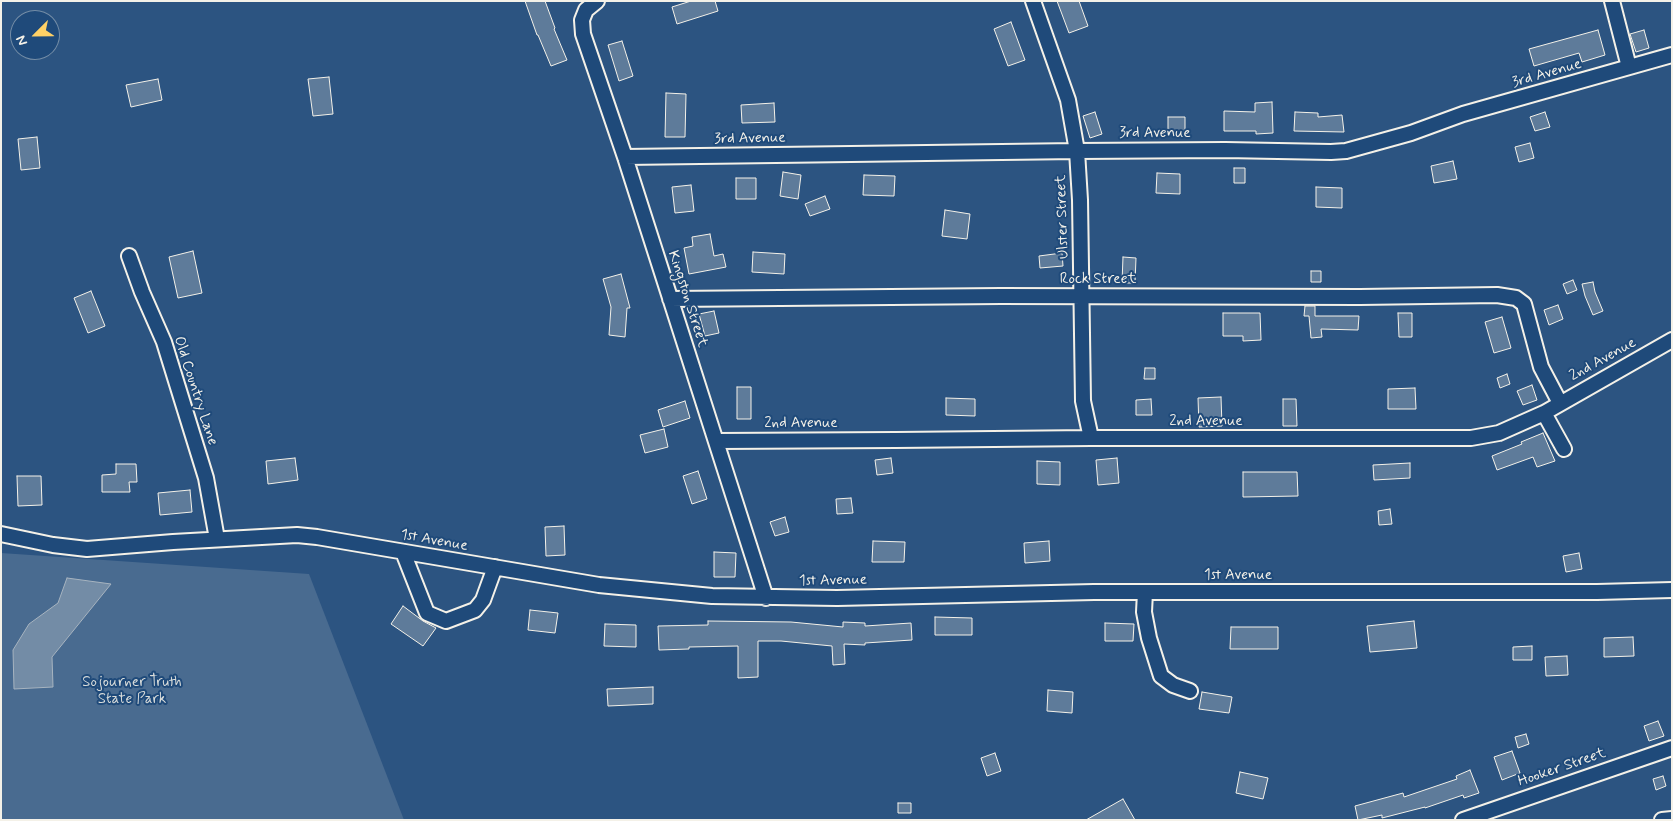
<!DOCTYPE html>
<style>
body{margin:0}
#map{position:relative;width:1673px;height:821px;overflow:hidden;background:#2c5481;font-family:Mynerve,sans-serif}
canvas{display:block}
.frame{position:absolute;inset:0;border:2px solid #f4f1e8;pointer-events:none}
.north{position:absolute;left:10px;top:10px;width:50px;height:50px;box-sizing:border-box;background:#1f4a7a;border:1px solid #748da6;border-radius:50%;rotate:247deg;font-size:14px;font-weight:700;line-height:20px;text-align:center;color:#f4f1e8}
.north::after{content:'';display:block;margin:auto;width:18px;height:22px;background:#ffd166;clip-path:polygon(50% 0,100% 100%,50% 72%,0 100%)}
</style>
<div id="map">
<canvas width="1673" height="821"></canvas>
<div class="frame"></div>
<div class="north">N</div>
</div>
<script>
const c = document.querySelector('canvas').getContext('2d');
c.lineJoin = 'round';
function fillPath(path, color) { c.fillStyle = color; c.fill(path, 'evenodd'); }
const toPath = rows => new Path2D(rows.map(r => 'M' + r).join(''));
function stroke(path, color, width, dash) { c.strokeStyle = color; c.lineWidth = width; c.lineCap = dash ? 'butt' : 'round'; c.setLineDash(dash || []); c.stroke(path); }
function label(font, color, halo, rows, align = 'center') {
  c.font = font + ' Mynerve,sans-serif'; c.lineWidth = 4; c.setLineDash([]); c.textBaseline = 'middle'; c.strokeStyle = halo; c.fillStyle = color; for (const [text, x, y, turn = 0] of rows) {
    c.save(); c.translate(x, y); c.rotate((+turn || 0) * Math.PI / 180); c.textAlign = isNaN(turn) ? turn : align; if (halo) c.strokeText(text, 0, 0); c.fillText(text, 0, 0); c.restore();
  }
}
fillPath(toPath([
 [1,553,309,574,404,820,1,820]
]), '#496b90');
const water = toPath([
 [67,578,111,584,52,657,53,687,14,689,13,650,29,624,58,603,67,578]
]);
fillPath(water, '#738ca6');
stroke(water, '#a7b4c0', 1);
const building = toPath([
 [525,1,545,1,555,28,554,29,567,60,551,66,538,35,537,35,525,1],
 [691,1,715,1,718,11,677,24,672,7,691,1],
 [1057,1,1079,1,1088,26,1069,33,1057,1],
 [1011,22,1025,60,1008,66,994,29,1011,22],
 [1598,30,1605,55,1582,62,1579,53,1534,66,1529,49,1598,30],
 [1644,30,1649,48,1636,52,1630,34,1644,30],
 [622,41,633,76,619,81,608,45,622,41],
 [329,77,333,114,313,116,308,79,329,77],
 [158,79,162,100,131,107,126,85,158,79],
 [666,93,686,94,685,137,665,137,666,93],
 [1272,102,1273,133,1256,134,1256,131,1224,131,1224,111,1255,112,1255,103,1272,102],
 [774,103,775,122,742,123,741,105,774,103],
 [1095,112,1102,134,1090,138,1083,116,1095,112],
 [1295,112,1318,113,1318,117,1342,115,1344,132,1294,131,1295,112],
 [1545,112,1550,127,1535,131,1530,117,1545,112],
 [1168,117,1185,117,1185,133,1168,133,1168,117],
 [37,137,40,168,21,170,18,139,37,137],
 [1530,143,1534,158,1519,162,1515,147,1530,143],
 [1453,161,1457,179,1434,183,1431,166,1453,161],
 [1234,168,1245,168,1245,183,1234,183,1234,168],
 [783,172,801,175,798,199,780,196,783,172],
 [1157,173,1180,174,1180,194,1156,193,1157,173],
 [864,175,895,176,894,196,863,195,864,175],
 [736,178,756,178,756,199,736,199,736,178],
 [691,185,694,211,675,213,672,187,691,185],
 [1316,187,1342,188,1342,208,1316,207,1316,187],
 [825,196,830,209,810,216,805,204,825,196],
 [945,210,970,214,967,239,942,236,945,210],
 [710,234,714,256,723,254,726,267,689,274,684,248,693,246,692,237,710,234],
 [193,251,202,293,178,298,169,257,193,251],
 [753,252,785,254,784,274,752,272,753,252],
 [1062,253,1063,266,1040,268,1039,256,1062,253],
 [1123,257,1136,258,1135,283,1122,283,1123,257],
 [1311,271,1321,271,1321,282,1311,282,1311,271],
 [621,274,630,308,627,308,625,337,609,335,611,307,603,279,621,274],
 [1573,280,1577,290,1567,294,1563,284,1573,280],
 [1593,282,1595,292,1603,311,1593,315,1585,296,1582,284,1593,282],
 [91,291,105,326,88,333,74,298,91,291],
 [1558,305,1563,319,1549,325,1544,310,1558,305],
 [1305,306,1315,306,1315,316,1359,316,1358,330,1321,329,1322,337,1311,338,1309,316,1304,316,1305,306],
 [714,311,719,333,705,336,699,314,714,311],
 [1223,313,1260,313,1261,340,1243,341,1243,336,1223,336,1223,313],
 [1398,313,1412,313,1412,337,1399,337,1398,313],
 [1502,317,1511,348,1494,353,1485,322,1502,317],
 [1145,368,1155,368,1155,379,1144,379,1145,368],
 [1507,374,1510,384,1500,388,1497,378,1507,374],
 [1532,385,1537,400,1523,405,1517,391,1532,385],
 [737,387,751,387,751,419,737,419,737,387],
 [1415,388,1416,409,1388,409,1388,389,1415,388],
 [1221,397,1222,426,1199,427,1198,398,1221,397],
 [946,398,975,399,975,416,946,415,946,398],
 [1151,399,1152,415,1136,415,1136,400,1151,399],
 [1283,399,1296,399,1297,426,1283,426,1283,399],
 [685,401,690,418,663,427,658,410,685,401],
 [664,429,668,447,645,453,640,435,664,429],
 [1543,433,1555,461,1537,467,1533,457,1497,470,1492,456,1522,444,1521,442,1543,433],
 [295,458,298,480,268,484,266,461,295,458],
 [891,458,893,473,877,475,875,460,891,458],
 [1117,458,1119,483,1098,485,1096,460,1117,458],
 [1037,461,1060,462,1060,485,1037,484,1037,461],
 [1410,463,1410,478,1374,480,1373,465,1410,463],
 [116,464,136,464,137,482,129,482,130,492,102,492,102,475,116,474,116,464],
 [698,471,707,499,692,504,683,476,698,471],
 [1243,472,1297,472,1298,496,1243,497,1243,472],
 [17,476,41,476,42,505,18,506,17,476],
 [190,490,192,512,160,515,158,493,190,490],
 [851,498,853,513,837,514,836,499,851,498],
 [1390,509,1392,524,1379,525,1378,511,1390,509],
 [785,517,789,532,775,536,770,522,785,517],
 [564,526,565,555,546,556,545,527,564,526],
 [873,541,905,542,904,562,872,562,873,541],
 [1049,541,1050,561,1025,563,1024,543,1049,541],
 [714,552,736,553,735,577,714,577,714,552],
 [1579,553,1582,569,1566,572,1563,556,1579,553],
 [403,606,423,621,436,628,423,646,391,624,403,606],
 [530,610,558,613,555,633,528,630,530,610],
 [935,617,972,618,972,635,935,635,935,617],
 [708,621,791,622,843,627,843,622,865,623,865,626,911,623,912,640,865,643,865,645,844,644,845,664,833,665,832,646,781,641,758,641,758,677,738,678,738,646,689,647,689,649,659,650,658,626,708,625,708,621],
 [1414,621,1417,648,1370,652,1367,626,1414,621],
 [1105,623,1134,624,1133,641,1105,641,1105,623],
 [605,624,636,625,636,647,604,646,605,624],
 [1231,627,1278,627,1278,649,1230,649,1231,627],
 [1633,637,1634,656,1604,657,1604,638,1633,637],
 [1532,646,1532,660,1513,660,1513,647,1532,646],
 [1567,656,1568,675,1546,676,1545,657,1567,656],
 [653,687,653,704,608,706,607,689,653,687],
 [1048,690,1073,692,1072,713,1047,711,1048,690],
 [1202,692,1232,697,1229,713,1199,709,1202,692],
 [1658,721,1664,736,1649,741,1644,726,1658,721],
 [1526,734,1529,744,1518,748,1515,737,1526,734],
 [1512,751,1520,773,1502,780,1494,757,1512,751],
 [995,753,1001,771,987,776,981,758,995,753],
 [1470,770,1479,793,1464,798,1463,795,1425,808,1425,807,1382,818,1382,815,1358,820,1355,806,1403,793,1404,797,1457,779,1456,776,1470,770],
 [1240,772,1268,778,1263,799,1236,793,1240,772],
 [1663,776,1666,786,1656,790,1653,779,1663,776],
 [1123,799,1135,820,1086,820,1123,799],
 [898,803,911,803,911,813,898,813,898,803]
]);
fillPath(building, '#5e7b9a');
stroke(building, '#f4f1e8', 1);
const minor = toPath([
 [597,1,586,10,582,20,583,34,625,157,766,598],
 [1033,1,1068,100,1077,151,1080,200,1083,401,1091,438],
 [1612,1,1629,67],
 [625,157,1077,151,1225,150,1331,152,1346,151,1411,133,1463,114,1672,55],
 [129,256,142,292,164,342,206,478,217,539],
 [670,299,1001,296,1360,297,1497,295,1516,298,1524,304,1541,367,1560,403],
 [1544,413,1564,449],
 [717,441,896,440,1091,438,1471,438,1499,433,1544,413,1672,340],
 [1,534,53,545,87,549,173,542,297,535,317,537,599,585,712,596,837,598,1094,592,1597,592,1672,590],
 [403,552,427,613,446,621,475,610,483,600,495,567],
 [1145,592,1144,612,1149,638,1161,676,1173,685,1190,691],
 [1463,820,1672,748],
 [1662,820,1672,819]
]);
stroke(minor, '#f4f1e8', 18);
stroke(minor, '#1f4a7a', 14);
label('15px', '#f4f1e8', '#1f4a7a', [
 ["3rd Avenue",1547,74,-16],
 ["3rd Avenue",1155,134],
 ["3rd Avenue",750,139,-1],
 ["Ulster Street",1063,217,-92],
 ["Rock Street",1098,280],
 ["Kingston Street",687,299,72],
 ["2nd Avenue",1603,360,-29],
 ["Old Country Lane",195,391,72],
 ["2nd Avenue",1206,422],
 ["2nd Avenue",801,424],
 ["1st Avenue",434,541,10],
 ["1st Avenue",1238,576],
 ["1st Avenue",833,581,-1],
 ["Hooker Street",1562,768,-19]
]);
label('15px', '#dadddb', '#1f4a7a', [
 ["Sojourner Truth",132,683],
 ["State Park",132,700]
]);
</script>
